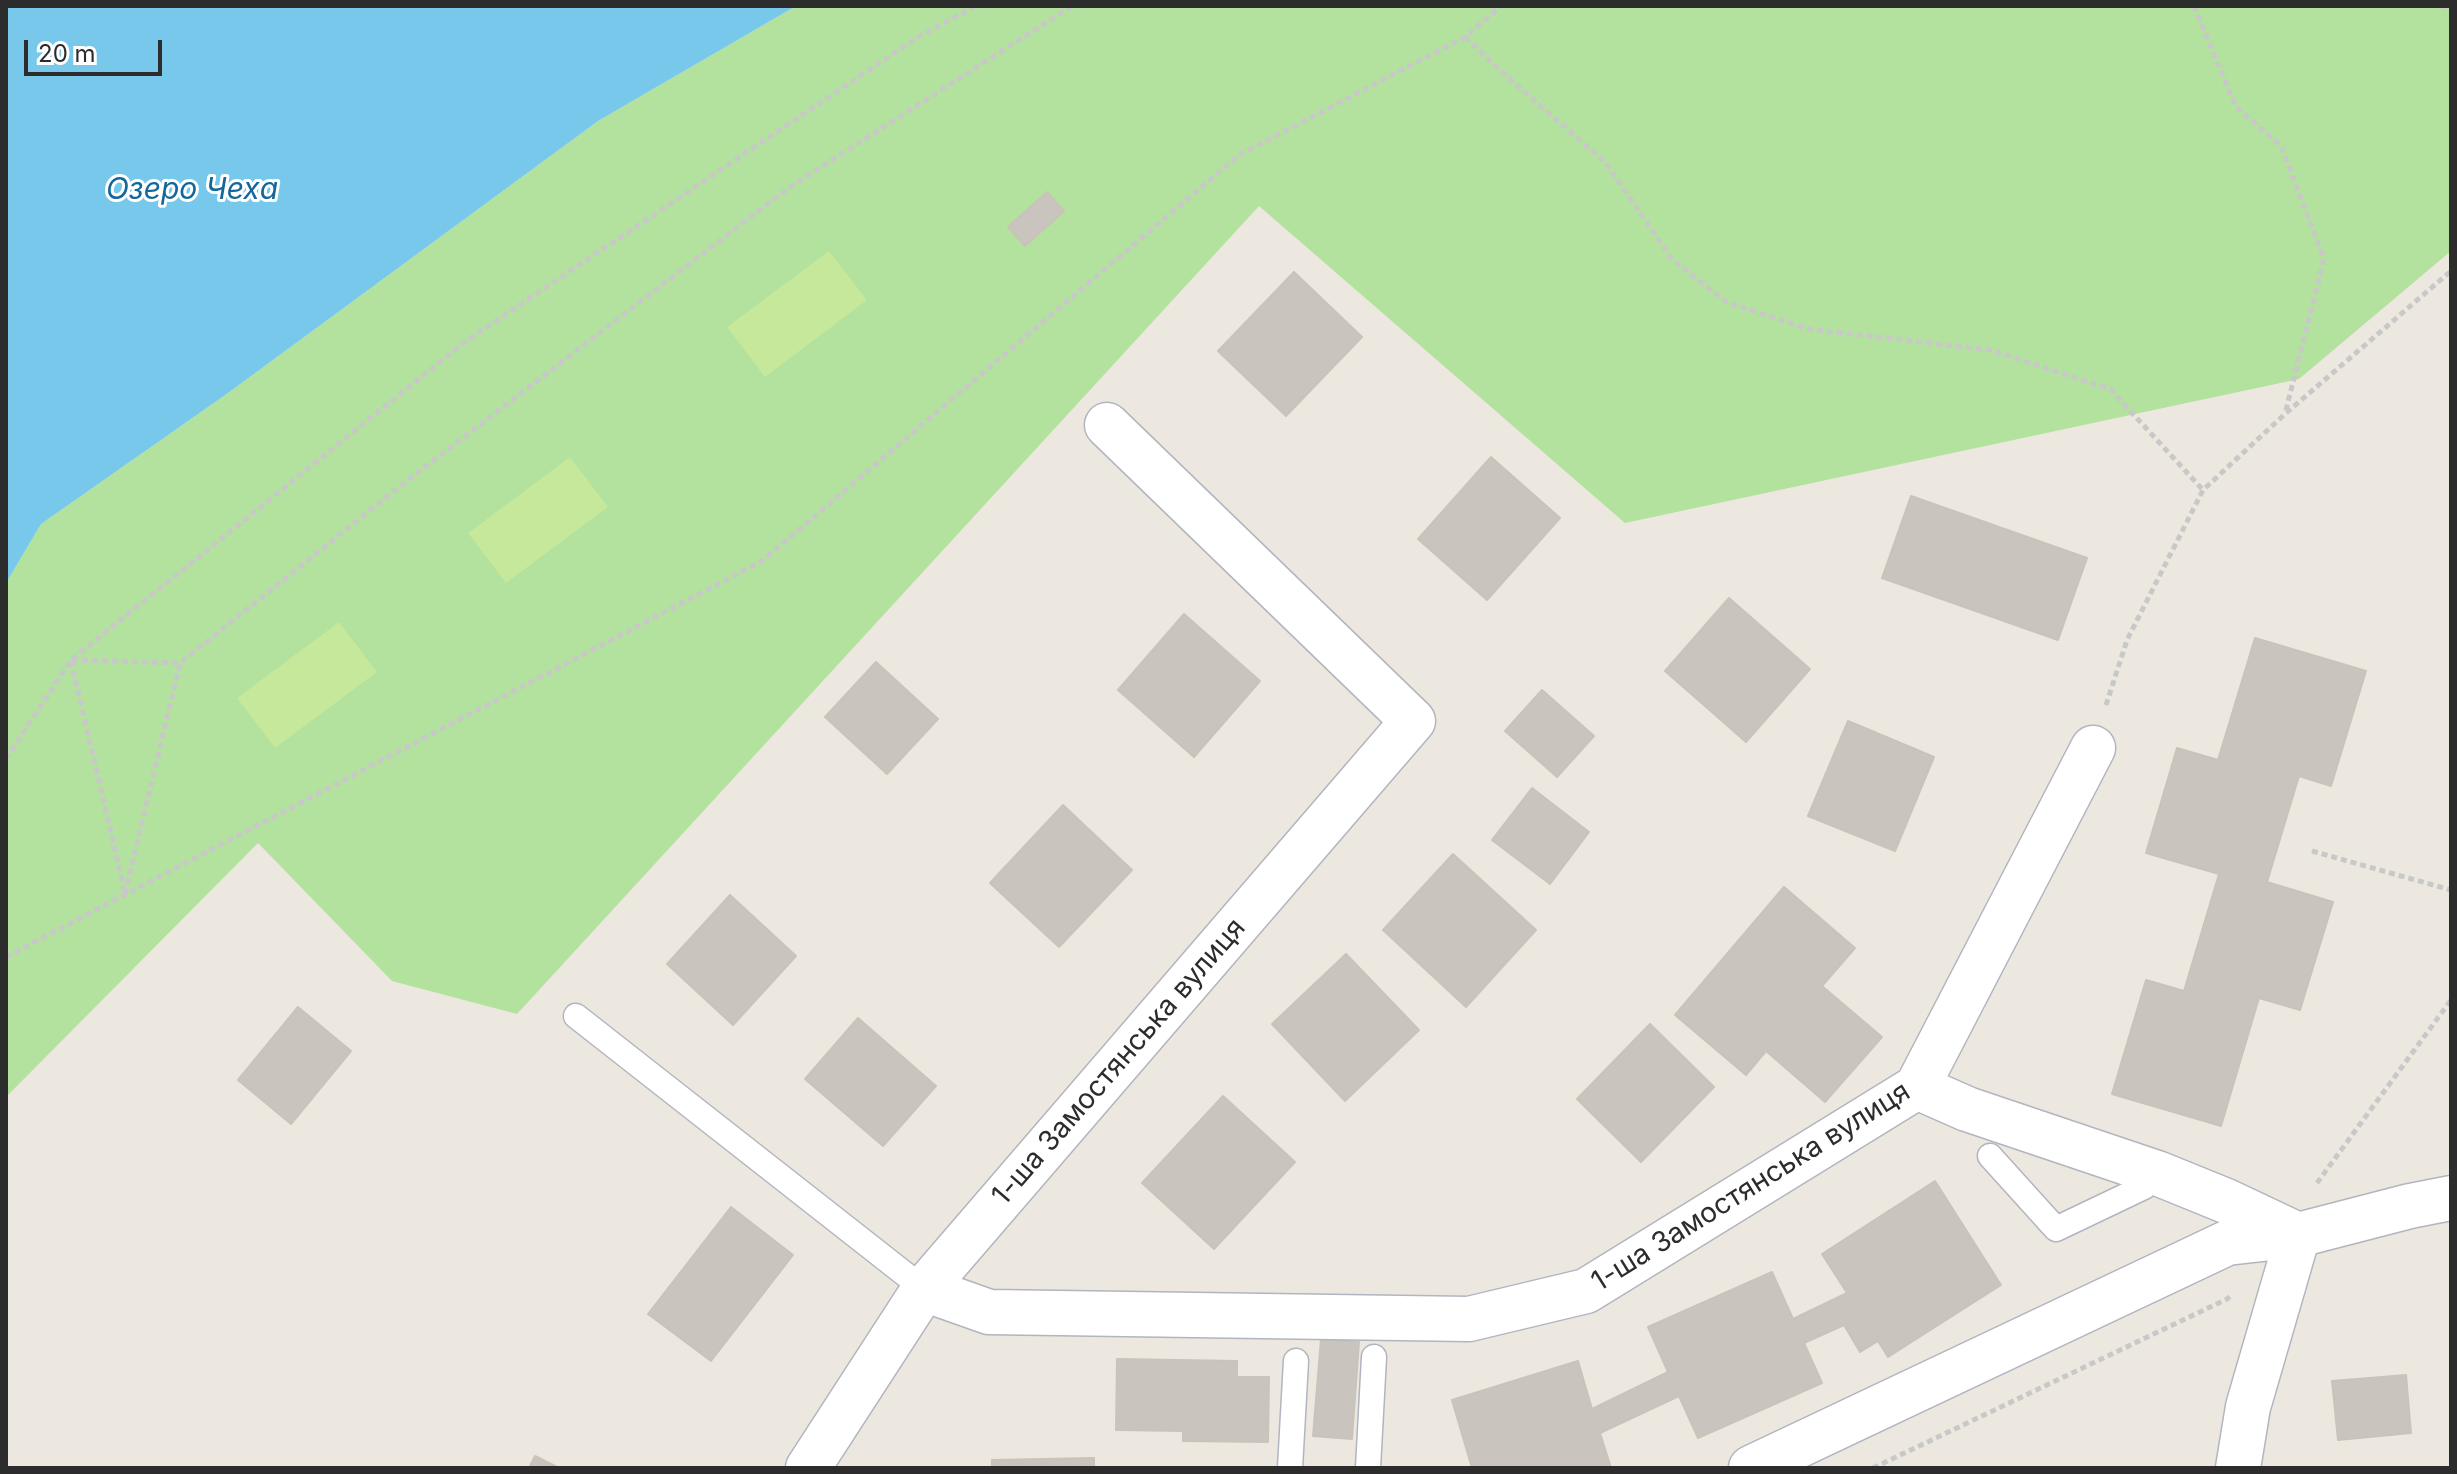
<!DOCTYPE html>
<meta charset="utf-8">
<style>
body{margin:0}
#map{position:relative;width:2457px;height:1474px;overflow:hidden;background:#ede8df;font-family:Inter,sans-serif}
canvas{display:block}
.frame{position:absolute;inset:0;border:8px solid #2c2c2c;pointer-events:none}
.scale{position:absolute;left:24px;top:40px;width:138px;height:36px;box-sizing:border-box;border:4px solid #2c2c2c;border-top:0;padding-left:10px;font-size:24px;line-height:28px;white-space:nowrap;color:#2c2c2c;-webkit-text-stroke:6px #fff;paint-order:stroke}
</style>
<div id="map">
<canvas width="2457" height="1474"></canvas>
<div class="frame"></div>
<div class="scale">20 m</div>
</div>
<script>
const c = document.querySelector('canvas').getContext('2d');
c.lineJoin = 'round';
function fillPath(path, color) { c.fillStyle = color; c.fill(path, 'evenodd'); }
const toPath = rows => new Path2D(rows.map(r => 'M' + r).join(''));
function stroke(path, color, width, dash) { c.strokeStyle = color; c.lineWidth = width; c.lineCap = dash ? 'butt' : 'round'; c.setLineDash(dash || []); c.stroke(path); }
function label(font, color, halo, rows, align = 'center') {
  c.font = font + ' Inter,sans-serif'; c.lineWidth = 6; c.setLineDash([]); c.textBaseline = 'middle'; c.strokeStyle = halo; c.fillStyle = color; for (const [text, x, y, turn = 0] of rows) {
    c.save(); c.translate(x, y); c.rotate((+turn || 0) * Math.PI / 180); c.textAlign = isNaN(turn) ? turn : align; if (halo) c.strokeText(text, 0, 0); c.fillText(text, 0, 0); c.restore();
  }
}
fillPath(toPath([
 [796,6,2451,6,2451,251,2299,379,1625,523,1259,206,517,1014,392,981,258,843,6,1097,6,583,41,524,228,393,598,121]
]), '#b3e19e');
fillPath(toPath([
 [829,251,867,300,765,377,727,327],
 [570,457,608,507,506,583,468,533],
 [339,622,377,672,275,748,237,698]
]), '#c5e89a');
fillPath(toPath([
 [6,6,796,6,598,121,228,393,41,524,6,583]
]), '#77c8eb');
const building = toPath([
 [1047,192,1064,211,1025,246,1008,227,1047,192],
 [1294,272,1362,337,1286,416,1218,351,1294,272],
 [1491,457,1560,518,1487,600,1418,539,1491,457],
 [1911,496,2087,558,2058,640,1882,578,1911,496],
 [1729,598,1810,669,1746,742,1665,671,1729,598],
 [1184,614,1260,681,1194,757,1118,690,1184,614],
 [2255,638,2366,671,2331,786,2299,776,2267,882,2333,902,2300,1010,2259,998,2221,1126,2112,1094,2146,980,2184,991,2219,874,2146,853,2177,748,2218,760,2255,638],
 [876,662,938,719,887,774,825,717,876,662],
 [1542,690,1594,736,1557,777,1505,731,1542,690],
 [1848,721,1934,757,1895,851,1808,816,1848,721],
 [1532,788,1589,832,1550,884,1492,840,1532,788],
 [1063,805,1132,870,1059,947,990,883,1063,805],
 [1453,854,1536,930,1466,1007,1383,930,1453,854],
 [1784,887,1855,948,1822,986,1882,1037,1825,1102,1766,1051,1746,1075,1675,1015,1784,887],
 [730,895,796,956,733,1025,667,964,730,895],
 [1346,954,1419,1030,1345,1101,1272,1024,1346,954],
 [298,1007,351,1051,291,1124,238,1080,298,1007],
 [858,1018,936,1086,883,1146,805,1079,858,1018],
 [1650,1024,1714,1087,1641,1162,1577,1099,1650,1024],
 [1223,1096,1295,1162,1214,1249,1142,1183,1223,1096],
 [1935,1181,2001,1285,1888,1357,1878,1341,1860,1352,1844,1325,1804,1343,1822,1383,1698,1438,1679,1396,1600,1433,1611,1468,1472,1468,1452,1400,1578,1361,1592,1409,1668,1372,1648,1327,1772,1272,1793,1319,1847,1293,1822,1254,1935,1181],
 [731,1207,793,1255,711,1361,648,1314,731,1207],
 [1321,1339,1359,1342,1352,1439,1313,1436,1321,1339],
 [1117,1359,1237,1361,1237,1377,1269,1377,1268,1442,1183,1441,1183,1431,1116,1430,1117,1359],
 [2406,1375,2411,1433,2338,1440,2332,1381,2406,1375],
 [535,1456,559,1468,529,1468,535,1456],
 [1094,1458,1094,1468,992,1468,992,1460,1094,1458]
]);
fillPath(building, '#c9c4be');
stroke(building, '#c9c3b9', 2);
const lane = toPath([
 [576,1016,924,1289],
 [1990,1156,2056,1229,2144,1187,2157,1173],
 [1290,1468,1296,1361],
 [1368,1468,1374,1357]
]);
const street = toPath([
 [1917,1087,1967,1109,2157,1173,2226,1201,2298,1235,2248,1407,2238,1468],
 [924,1289,989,1312,1469,1319,1586,1291,1917,1087,2093,748],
 [808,1468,924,1289,1413,721,1107,425],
 [1751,1468,2227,1243,2298,1235,2410,1206,2451,1198]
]);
stroke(lane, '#b2b5bf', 27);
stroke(street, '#b2b5bf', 47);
stroke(toPath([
 [2194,6,2236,107,2281,146,2324,259,2285,414],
 [2441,6,2451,10],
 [1465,37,1502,72,1606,163,1671,258,1726,302,1808,329,1990,350,2110,389,2203,490],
 [72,660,180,663],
 [71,661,125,893],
 [2106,705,2127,640,2203,490,2285,414,2451,271],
 [6,759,71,660,466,341,918,37,976,6],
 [2312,851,2451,890],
 [125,894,180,663,399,487,787,189,1072,6],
 [6,957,762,561,1239,155,1465,37,1501,6],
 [2317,1183,2451,1000],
 [1873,1468,2227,1299,2232,1295]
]), '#c8c8c8', 5, [6, 4]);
stroke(lane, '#fff', 24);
stroke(street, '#fff', 44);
label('28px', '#2c2c2c', '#fff', [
 ["1-ша Замостянська вулиця",1119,1062,-49],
 ["1-ша Замостянська вулиця",1751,1187,-32]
]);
label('italic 30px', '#13679a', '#fff', [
 ["Озеро Чеха",192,190]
]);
</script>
